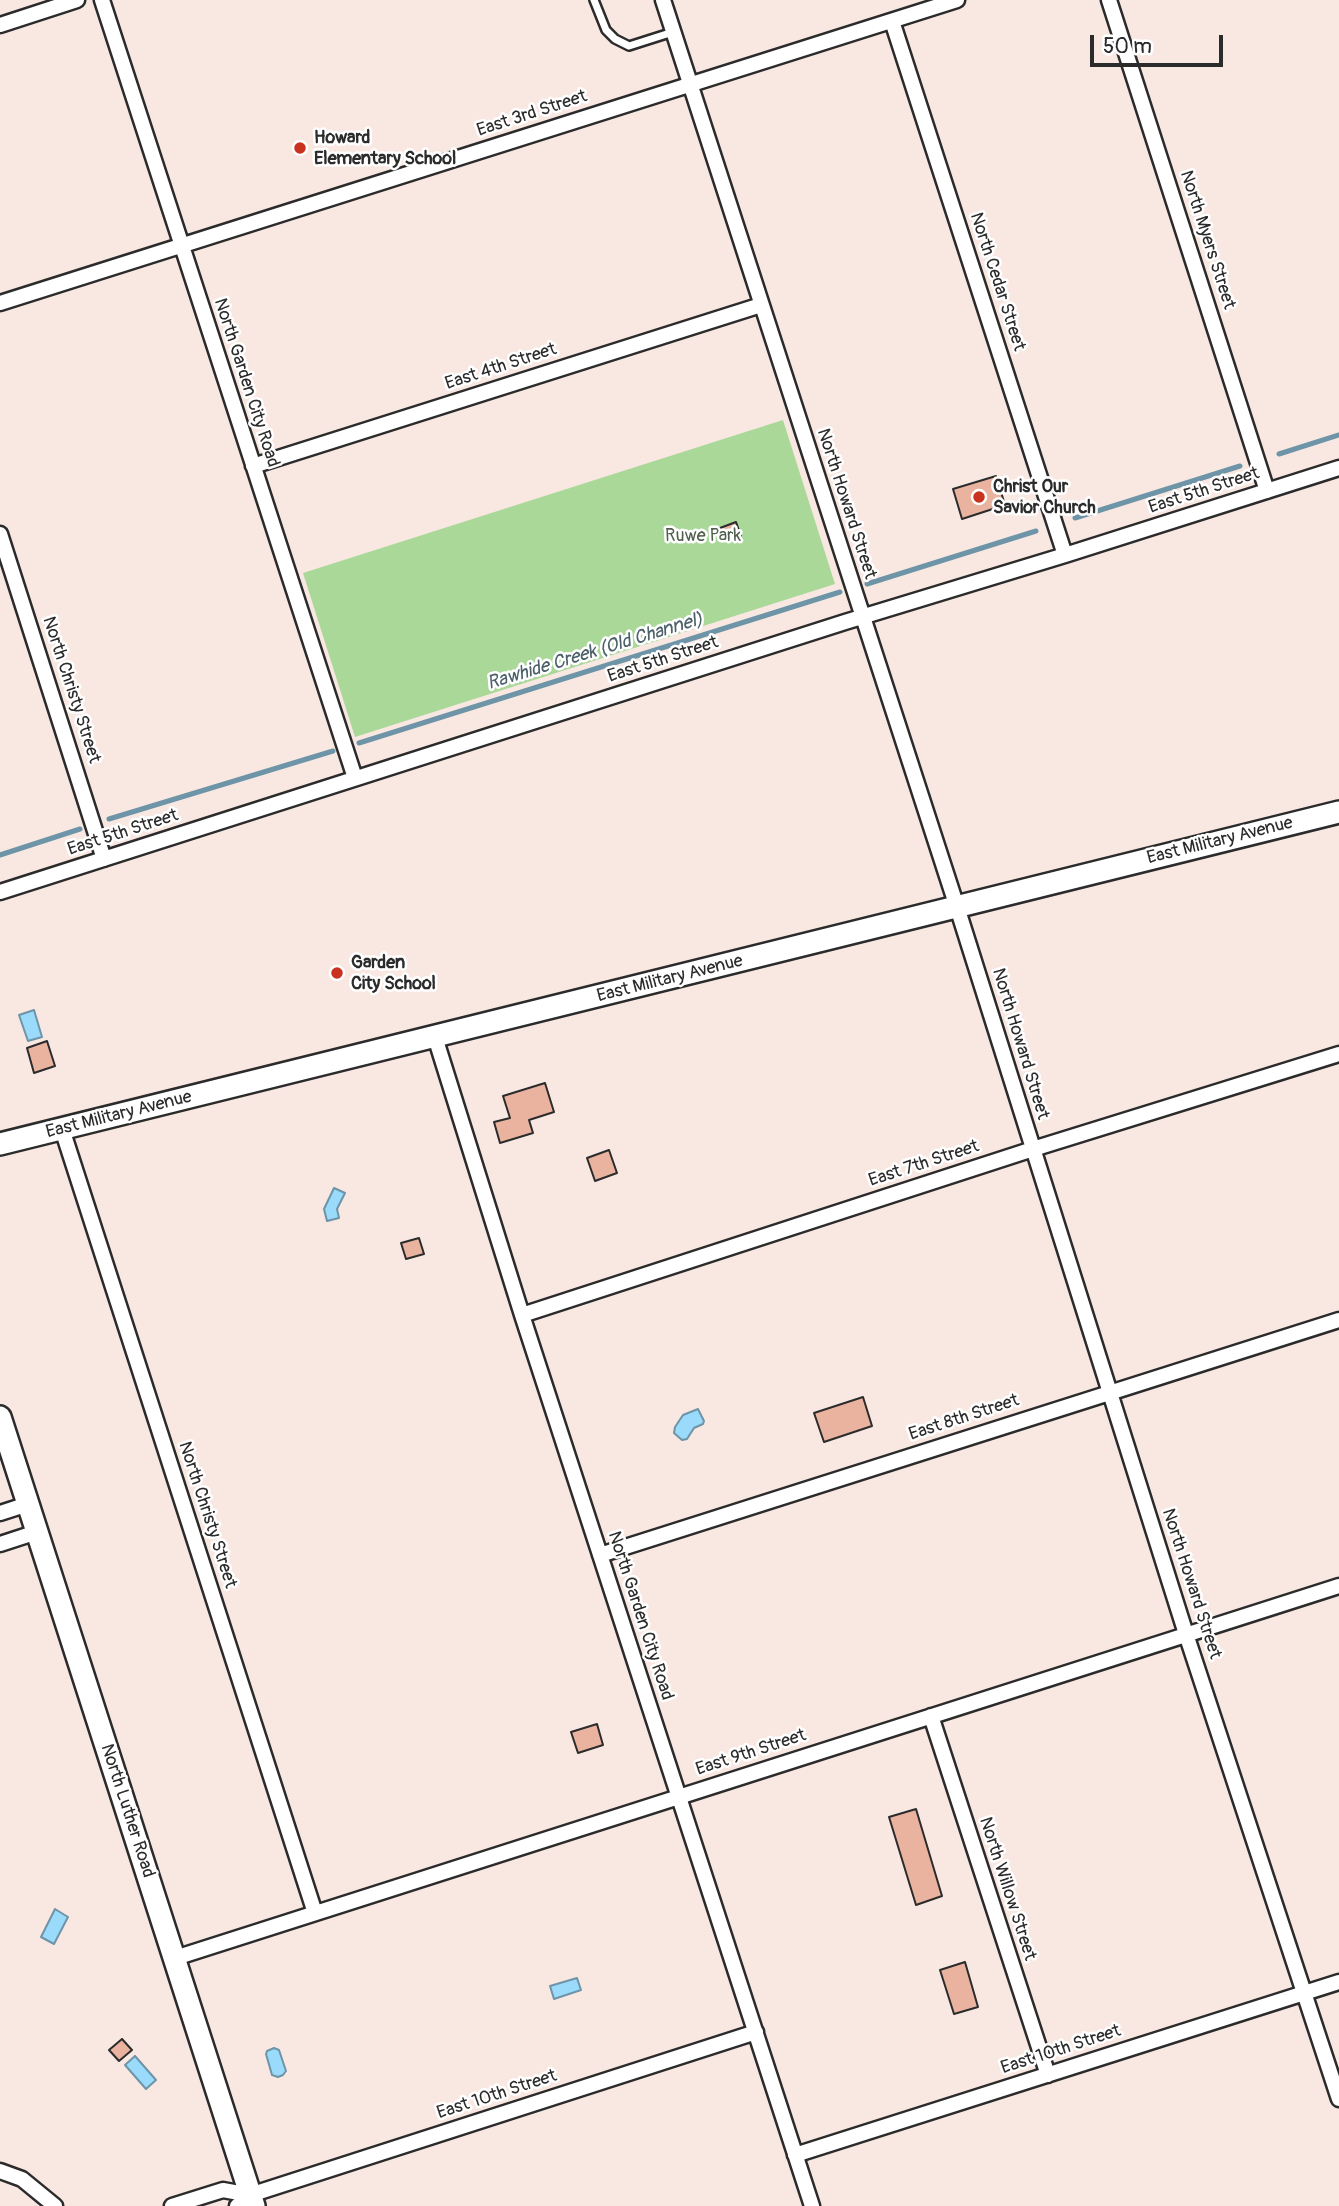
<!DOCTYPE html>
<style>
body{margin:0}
#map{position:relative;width:1339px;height:2206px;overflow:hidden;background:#f9e8e2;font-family:Pangolin,sans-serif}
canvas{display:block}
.scale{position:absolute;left:1090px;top:35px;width:133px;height:32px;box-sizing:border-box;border:4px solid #2b2b2b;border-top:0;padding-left:9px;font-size:21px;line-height:24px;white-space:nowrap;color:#2b2b2b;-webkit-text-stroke:5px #fff;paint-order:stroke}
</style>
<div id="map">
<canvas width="1339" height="2206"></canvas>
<div class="scale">50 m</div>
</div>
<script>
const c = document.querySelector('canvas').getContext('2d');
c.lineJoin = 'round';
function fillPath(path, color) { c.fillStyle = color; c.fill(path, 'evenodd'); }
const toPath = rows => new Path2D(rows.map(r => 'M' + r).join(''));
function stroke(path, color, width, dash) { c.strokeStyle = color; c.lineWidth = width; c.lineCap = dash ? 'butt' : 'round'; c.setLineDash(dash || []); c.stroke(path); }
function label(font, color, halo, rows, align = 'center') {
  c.font = font + ' Pangolin,sans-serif'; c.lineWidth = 5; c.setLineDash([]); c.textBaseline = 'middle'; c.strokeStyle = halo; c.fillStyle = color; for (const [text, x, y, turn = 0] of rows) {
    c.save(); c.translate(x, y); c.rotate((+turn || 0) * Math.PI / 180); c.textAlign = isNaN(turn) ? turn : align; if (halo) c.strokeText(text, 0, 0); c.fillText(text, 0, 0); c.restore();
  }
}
fillPath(toPath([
 [783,420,835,584,355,737,303,573]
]), '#aad898');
const water = toPath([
 [34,1010,42,1037,28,1041,19,1015,34,1010],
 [334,1188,345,1193,337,1209,339,1218,327,1221,324,1209,334,1188],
 [698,1409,704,1421,703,1424,694,1428,687,1439,682,1440,674,1433,675,1427,683,1415,698,1409],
 [55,1909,68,1917,54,1944,41,1937,55,1909],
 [577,1978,581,1990,554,1999,550,1986,577,1978],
 [274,2048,279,2050,286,2071,283,2075,278,2077,272,2075,266,2054,267,2051,274,2048],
 [135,2056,156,2080,146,2089,125,2065,135,2056]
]);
fillPath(water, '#9adafb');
stroke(water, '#6e94a8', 2);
stroke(toPath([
 [1279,454,1339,435],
 [1075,518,1240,466],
 [867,584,1036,531],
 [359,743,840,592],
 [109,819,333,751],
 [0,855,80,829]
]), '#6e94a8', 5);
const building = toPath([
 [996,476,1005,505,962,519,953,489,996,476],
 [736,522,741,536,724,541,720,528,736,522],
 [47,1041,55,1066,34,1073,27,1048,47,1041],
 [545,1083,554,1112,529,1120,533,1133,500,1143,494,1122,510,1118,503,1096,545,1083],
 [609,1150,617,1173,595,1181,587,1158,609,1150],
 [419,1238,424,1254,406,1259,401,1243,419,1238],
 [863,1397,872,1426,824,1442,814,1413,863,1397],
 [597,1724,603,1745,578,1753,571,1732,597,1724],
 [916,1809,942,1896,916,1905,889,1817,916,1809],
 [965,1962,978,2007,954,2014,940,1970,965,1962],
 [122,2039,132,2050,119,2061,109,2050,122,2039]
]);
fillPath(building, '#eab3a0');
stroke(building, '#2b2b2b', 2);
const lane = toPath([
 [594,0,606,30,615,39,629,46,673,32]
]);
const street = toPath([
 [102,0,355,778],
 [663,0,957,907,1186,1634,1339,2099],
 [1109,0,1267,491],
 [892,21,1065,555],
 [0,25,77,0],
 [0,303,957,0],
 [253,466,761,305],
 [0,534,104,859],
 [0,892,845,622,1065,555,1339,468],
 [435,1037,522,1315,812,2206],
 [62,1129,315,1913],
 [522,1315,1033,1149,1339,1054],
 [0,1513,28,1504],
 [0,1544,37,1532],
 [600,1555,1339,1320],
 [931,1716,1048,2075],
 [175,1958,1339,1586],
 [795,2155,1339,1982],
 [0,2171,22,2179,55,2206],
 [172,2206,223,2190,250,2195],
 [237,2206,250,2195,756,2032]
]);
const secondary = toPath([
 [0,1144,1339,812],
 [0,1417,254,2206]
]);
stroke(lane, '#2b2b2b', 12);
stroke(street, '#2b2b2b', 19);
stroke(secondary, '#2b2b2b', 26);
stroke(lane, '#fff', 7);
stroke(street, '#fff', 14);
stroke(secondary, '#fff', 21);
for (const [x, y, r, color] of [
 [300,148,7,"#c8321e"],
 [979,497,7,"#c8321e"],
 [337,973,7,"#c8321e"]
]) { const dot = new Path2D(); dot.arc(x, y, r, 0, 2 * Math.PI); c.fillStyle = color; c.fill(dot); stroke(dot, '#fff', 2.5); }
label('18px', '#2b2b2b', '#fff', [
 ["East 3rd Street",532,114,-18],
 ["North Myers Street",1207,240,72],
 ["North Cedar Street",997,282,72],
 ["East 4th Street",501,367,-18],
 ["North Garden City Road",246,383,72],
 ["East 5th Street",1204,491,-18],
 ["North Howard Street",846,504,72],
 ["East 5th Street",663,660,-18],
 ["North Christy Street",71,690,72],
 ["East 5th Street",123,833,-18],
 ["East Military Avenue",1220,841,-14],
 ["East Military Avenue",670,979,-14],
 ["North Howard Street",1020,1044,73],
 ["East Military Avenue",119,1115,-14],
 ["East 7th Street",924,1164,-18],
 ["East 8th Street",964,1418,-18],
 ["North Christy Street",207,1515,72],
 ["North Howard Street",1191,1584,72],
 ["North Garden City Road",640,1616,72],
 ["East 9th Street",751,1753,-18],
 ["North Luther Road",127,1811,72],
 ["North Willow Street",1007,1889,72],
 ["East 10th Street",1061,2050,-18],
 ["East 10th Street",497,2095,-18]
]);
label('bold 18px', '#2b2b2b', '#fff', [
 ["Howard",314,138],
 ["Elementary School",314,159],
 ["Christ Our",993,487],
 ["Savior Church",993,508],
 ["Garden",351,963],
 ["City School",351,984]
], 'left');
label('18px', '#515f4c', '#fff', [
 ["Ruwe Park",703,536]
]);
label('italic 19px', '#4c6069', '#fff', [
 ["Rawhide Creek (Old Channel)",595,652,-17]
]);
</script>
